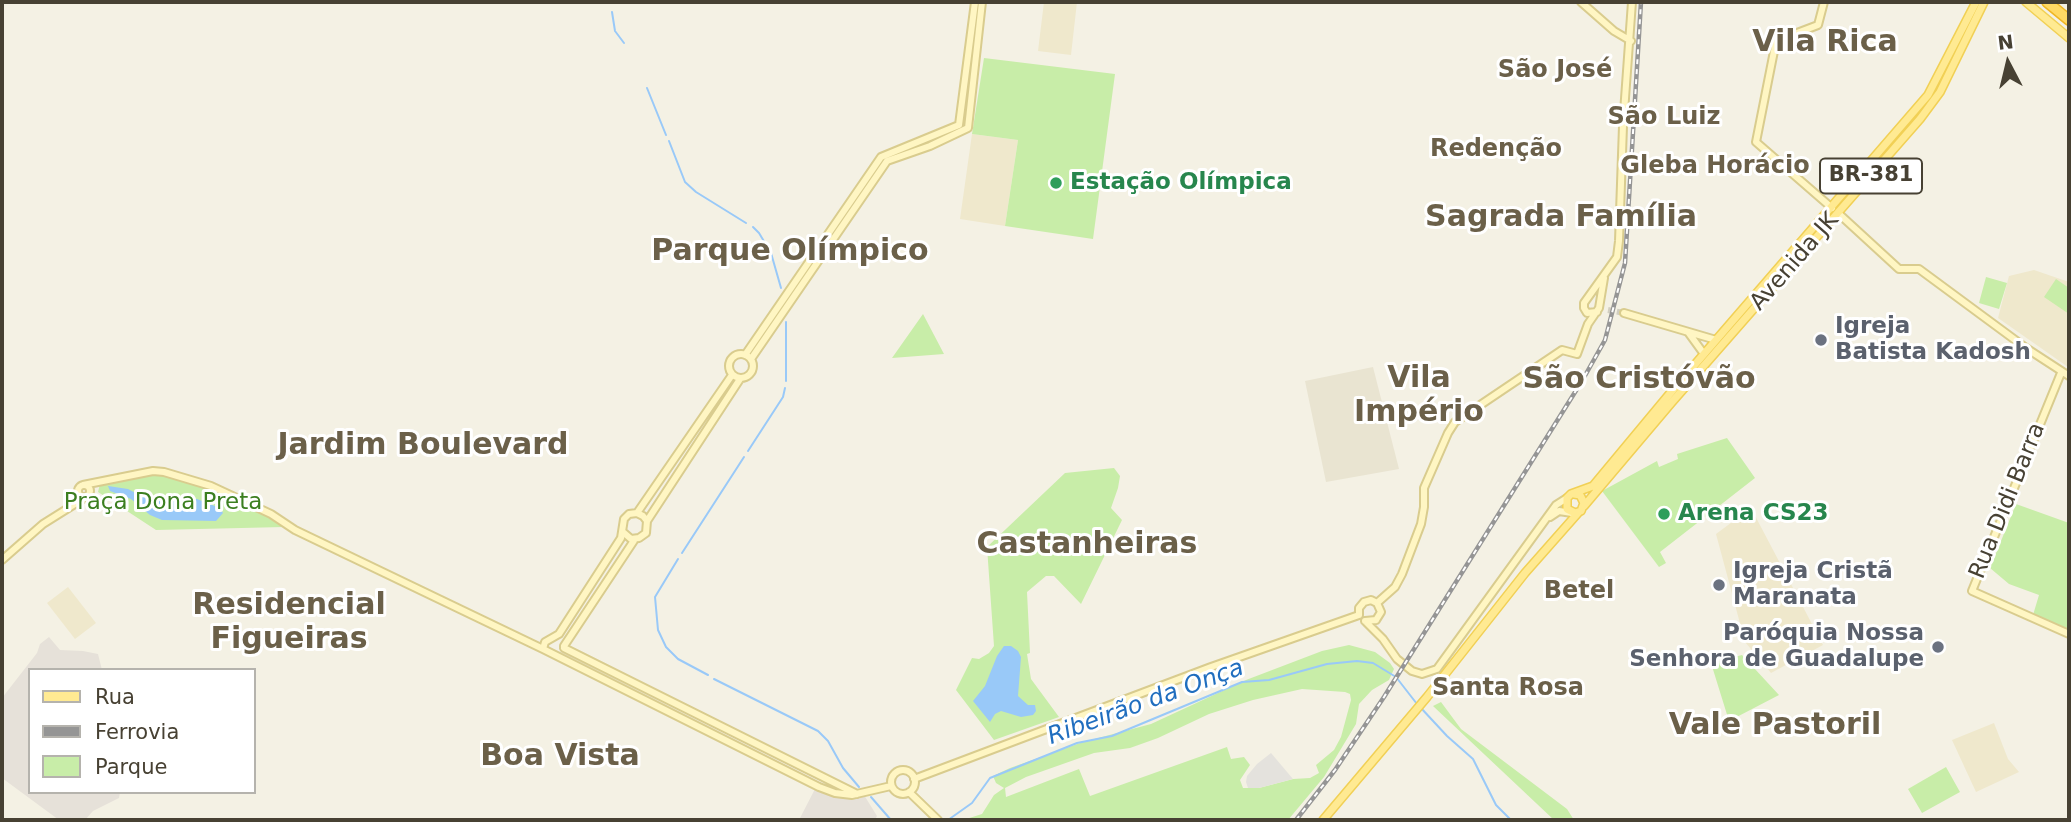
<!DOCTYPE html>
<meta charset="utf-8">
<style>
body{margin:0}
#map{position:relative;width:2071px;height:822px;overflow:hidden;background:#f4f1e4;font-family:"DejaVu Sans",sans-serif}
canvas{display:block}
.frame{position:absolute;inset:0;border:4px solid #474133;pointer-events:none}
.legend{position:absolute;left:28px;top:668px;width:228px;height:126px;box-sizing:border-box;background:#fff;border:2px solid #b5b3ad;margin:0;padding:9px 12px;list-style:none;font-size:21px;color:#474133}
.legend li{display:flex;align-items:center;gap:14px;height:35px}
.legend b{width:35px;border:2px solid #b5b3ad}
.north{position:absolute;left:1973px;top:28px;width:70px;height:70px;-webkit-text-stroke:5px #fff;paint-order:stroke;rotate:353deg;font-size:19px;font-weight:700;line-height:28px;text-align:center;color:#474133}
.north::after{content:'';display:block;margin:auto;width:24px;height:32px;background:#474133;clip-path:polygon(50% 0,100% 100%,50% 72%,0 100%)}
</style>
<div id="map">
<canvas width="2071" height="822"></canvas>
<div class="frame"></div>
<ul class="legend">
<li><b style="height:9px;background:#ffea92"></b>Rua</li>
<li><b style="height:9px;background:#959595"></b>Ferrovia</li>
<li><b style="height:19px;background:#c8eda8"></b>Parque</li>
</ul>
<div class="north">N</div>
</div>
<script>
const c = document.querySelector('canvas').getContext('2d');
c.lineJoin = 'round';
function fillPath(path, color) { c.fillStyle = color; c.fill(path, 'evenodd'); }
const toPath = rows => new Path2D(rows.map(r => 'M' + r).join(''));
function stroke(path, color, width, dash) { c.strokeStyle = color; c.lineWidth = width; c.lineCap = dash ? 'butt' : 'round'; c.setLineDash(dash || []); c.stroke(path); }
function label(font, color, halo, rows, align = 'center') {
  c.font = font + ' "DejaVu Sans",sans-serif'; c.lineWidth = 6; c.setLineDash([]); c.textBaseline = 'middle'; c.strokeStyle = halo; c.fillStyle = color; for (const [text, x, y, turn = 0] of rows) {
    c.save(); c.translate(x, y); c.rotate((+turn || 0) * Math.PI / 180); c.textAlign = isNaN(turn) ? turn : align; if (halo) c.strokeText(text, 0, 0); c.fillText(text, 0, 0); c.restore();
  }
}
fillPath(toPath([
 [1373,367,1399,469,1326,482,1305,381]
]), '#e9e4d1');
fillPath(toPath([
 [49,637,60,650,83,651,98,654,102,670,30,670,30,792,120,792,119,798,93,811,85,820,59,820,2,778,2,698,37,653,40,644],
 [816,787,864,795,877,816,875,820,799,820]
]), '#e6e1d9');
fillPath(toPath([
 [1044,2,1077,2,1071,55,1038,51],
 [972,134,1018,140,1005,226,960,219],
 [2034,270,2069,282,2068,367,1998,318,2009,276],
 [1751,508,1823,645,1771,673,1745,642,1716,534],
 [68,587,96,623,75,639,47,603],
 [1994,723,2008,759,2019,772,1976,792,1952,740]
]), '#efe8cc');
fillPath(toPath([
 [984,58,1115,74,1093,239,1005,226,1018,140,972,134],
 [1986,277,2007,283,1999,309,1979,303],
 [2056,279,2069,288,2069,314,2044,297],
 [923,314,944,354,892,358],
 [1727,438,1755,478,1660,552,1666,563,1659,567,1602,491,1657,461,1659,467,1678,459,1677,454],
 [1114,468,1120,476,1118,488,1111,508,1122,520,1081,604,1054,576,1046,576,1027,592,1030,653,1027,654,1031,679,1059,717,994,740,956,690,972,658,979,659,989,653,994,646,987,547,1065,473],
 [143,473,161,474,208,487,273,519,284,527,156,530,98,492,100,484],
 [2016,504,2069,523,2069,625,2067,631,2033,615,2039,595,2009,584,1990,568],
 [1349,645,1375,652,1390,663,1394,669,1389,680,1372,690,1359,704,1356,724,1324,777,1288,820,963,820,982,814,994,795,1004,788,996,783,993,776,1010,768,1083,742,1151,724,1246,680,1322,651],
 [1302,689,1345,692,1350,694,1351,700,1341,737,1334,750,1316,765,1319,773,1310,778,1293,779,1259,788,1243,788,1240,780,1250,765,1244,757,1231,759,1227,747,1090,796,1079,769,1006,797,1005,788,1026,777,1094,753,1130,748,1158,738,1209,714,1253,700],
 [1742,655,1779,695,1729,721,1711,663],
 [1441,702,1461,729,1567,809,1574,820,1554,820,1433,706],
 [1946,767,1960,792,1922,813,1908,789]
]), '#c8eda8');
fillPath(toPath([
 [1271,753,1293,779,1259,788,1248,788,1246,782,1247,776,1257,764]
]), '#e4e2dd');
fillPath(toPath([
 [108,486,128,489,143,497,173,496,197,499,220,508,223,513,216,521,162,520,150,515,131,499,110,491],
 [1004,646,1011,646,1018,651,1021,657,1018,696,1028,705,1035,705,1036,711,1033,715,1021,717,1001,711,995,714,990,722,973,701,985,686,997,656]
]), '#99c9f8');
stroke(toPath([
 [612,12,615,31,624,43],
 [647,88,666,135],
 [669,141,685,182,696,192,746,223],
 [753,227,759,233,771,253,781,288],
 [786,381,786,322],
 [748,451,783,397,785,388],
 [682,553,744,457],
 [678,559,655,597,658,630,666,647,678,659,708,675],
 [714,679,818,731,828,741,843,768,859,787],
 [1421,708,1447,736,1473,759,1496,805,1511,820],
 [871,797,891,820],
 [948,820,972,803,990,778,1077,743,1112,736,1242,682,1269,680,1327,664,1357,661,1373,663,1396,677,1417,704]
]), '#99c9f8', 2);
stroke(toPath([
 [1608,310,1624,313]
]), '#d1cec1', 6, [6, 3]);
const secondary = toPath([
 [1581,2,1614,31,1631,41],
 [1824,2,1818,25,1776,41,1756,142,1832,208],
 [1838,213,1899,269,1919,269,2026,348,2069,376],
 [1597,312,1587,313,1584,308,1584,303,1617,257,1619,241,1623,126,1632,2],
 [1624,313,1716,340],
 [1688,332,1704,354],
 '729 366a12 12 0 1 1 24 0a12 12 0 1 1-24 0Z',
 [745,355,881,157,959,125,975,2],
 [751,359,887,161,930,146,968,128,982,2],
 [2061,373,1972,591,2069,634],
 '78 491a6 6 0 1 1 12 0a6 6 0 1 1-12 0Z',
 [83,485,153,471,164,472,211,486,271,514,295,530,543,649,819,787,835,793,852,795,891,786],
 [637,513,732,375],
 [1550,517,1559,511,1572,513],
 [647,521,740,379],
 [2,560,43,524,86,497],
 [1377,603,1395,587,1402,574,1421,524,1424,507,1424,488,1448,433,1455,422,1562,350,1577,354,1588,324,1599,308,1604,278],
 [1359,615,1359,608,1364,602,1371,600,1377,603],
 [1376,620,1381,612,1377,603],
 [1365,621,1376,620],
 [1366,622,1383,639,1397,659,1412,671,1422,674,1437,669,1556,505,1567,498],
 [564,646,635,539],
 [564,648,857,794],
 [543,649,545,642,559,634,621,538,624,519,629,514,637,513,643,516,647,521,646,533,639,538,631,539,623,532],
 '891 782a12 12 0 1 1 24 0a12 12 0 1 1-24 0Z',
 [914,779,1211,667,1359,615],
 [909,792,938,820]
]);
const primary = toPath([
 [2026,2,2069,38],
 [1574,494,1580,495,1584,503,1581,511,1575,513,1567,509,1567,498,1571,494,1593,486,1672,391,1928,95,1976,2],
 [1584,506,1672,402,1920,119,1940,92,1984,2],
 [1323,820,1427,697,1525,573,1578,513]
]);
const highway = toPath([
 [2047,2,2069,20]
]);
stroke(secondary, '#d9cc8e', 10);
stroke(primary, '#f1d055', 10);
stroke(highway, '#efb623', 12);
stroke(secondary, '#fff6c3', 6);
stroke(primary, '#ffea92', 7);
stroke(highway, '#ffd964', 9);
const rail = toPath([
 [1296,820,1335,770,1384,697,1582,381,1605,340,1625,263,1641,2]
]);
stroke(rail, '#959595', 4.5);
stroke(rail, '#fff', 2, [5]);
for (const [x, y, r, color] of [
 [1056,183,7,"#2e9e5b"],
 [1821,340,7,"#6b7280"],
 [1664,514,7,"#2e9e5b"],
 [1719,585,7,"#6b7280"],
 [1938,647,7,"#6b7280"]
]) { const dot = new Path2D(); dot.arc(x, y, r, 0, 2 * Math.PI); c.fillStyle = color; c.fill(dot); stroke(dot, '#fff', 2.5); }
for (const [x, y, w] of [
 [1871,176,102]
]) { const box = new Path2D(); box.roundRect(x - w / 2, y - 17.5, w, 35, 5); c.fillStyle = '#fff'; c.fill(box); stroke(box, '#474133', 2); }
label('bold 21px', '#474133', null, [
 ["BR-381",1871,176]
]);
label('bold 23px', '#27864d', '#fff', [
 ["Estação Olímpica",1070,183],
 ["Arena CS23",1678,514]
], 'left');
label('23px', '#474133', '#fff', [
 ["Avenida JK",1795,262,-49],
 ["Rua Didi Barra",2008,501,-68]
]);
label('bold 23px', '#5b616d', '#fff', [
 ["Igreja",1835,327],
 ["Batista Kadosh",1835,353],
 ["Igreja Cristã",1733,572],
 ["Maranata",1733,598],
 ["Paróquia Nossa",1924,634,"right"],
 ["Senhora de Guadalupe",1924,660,"right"]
], 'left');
label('23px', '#3c7f20', '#fff', [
 ["Praça Dona Preta",163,503]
]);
label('bold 24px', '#6b6049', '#fff', [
 ["São José",1555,71],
 ["São Luiz",1664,118],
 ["Redenção",1496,150],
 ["Gleba Horácio",1715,167],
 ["Betel",1579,592],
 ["Santa Rosa",1508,689]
]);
label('italic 24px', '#206ebf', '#fff', [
 ["Ribeirão da Onça",1146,703,-20]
]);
label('bold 30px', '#6b6049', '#fff', [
 ["Vila Rica",1825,43],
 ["Sagrada Família",1561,218],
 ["Parque Olímpico",790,252],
 ["Vila",1419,379],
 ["Império",1419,413],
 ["São Cristóvão",1639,380],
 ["Jardim Boulevard",423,446],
 ["Castanheiras",1087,545],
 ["Residencial",289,606],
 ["Figueiras",289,640],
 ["Vale Pastoril",1775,726],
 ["Boa Vista",560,757]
]);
</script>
